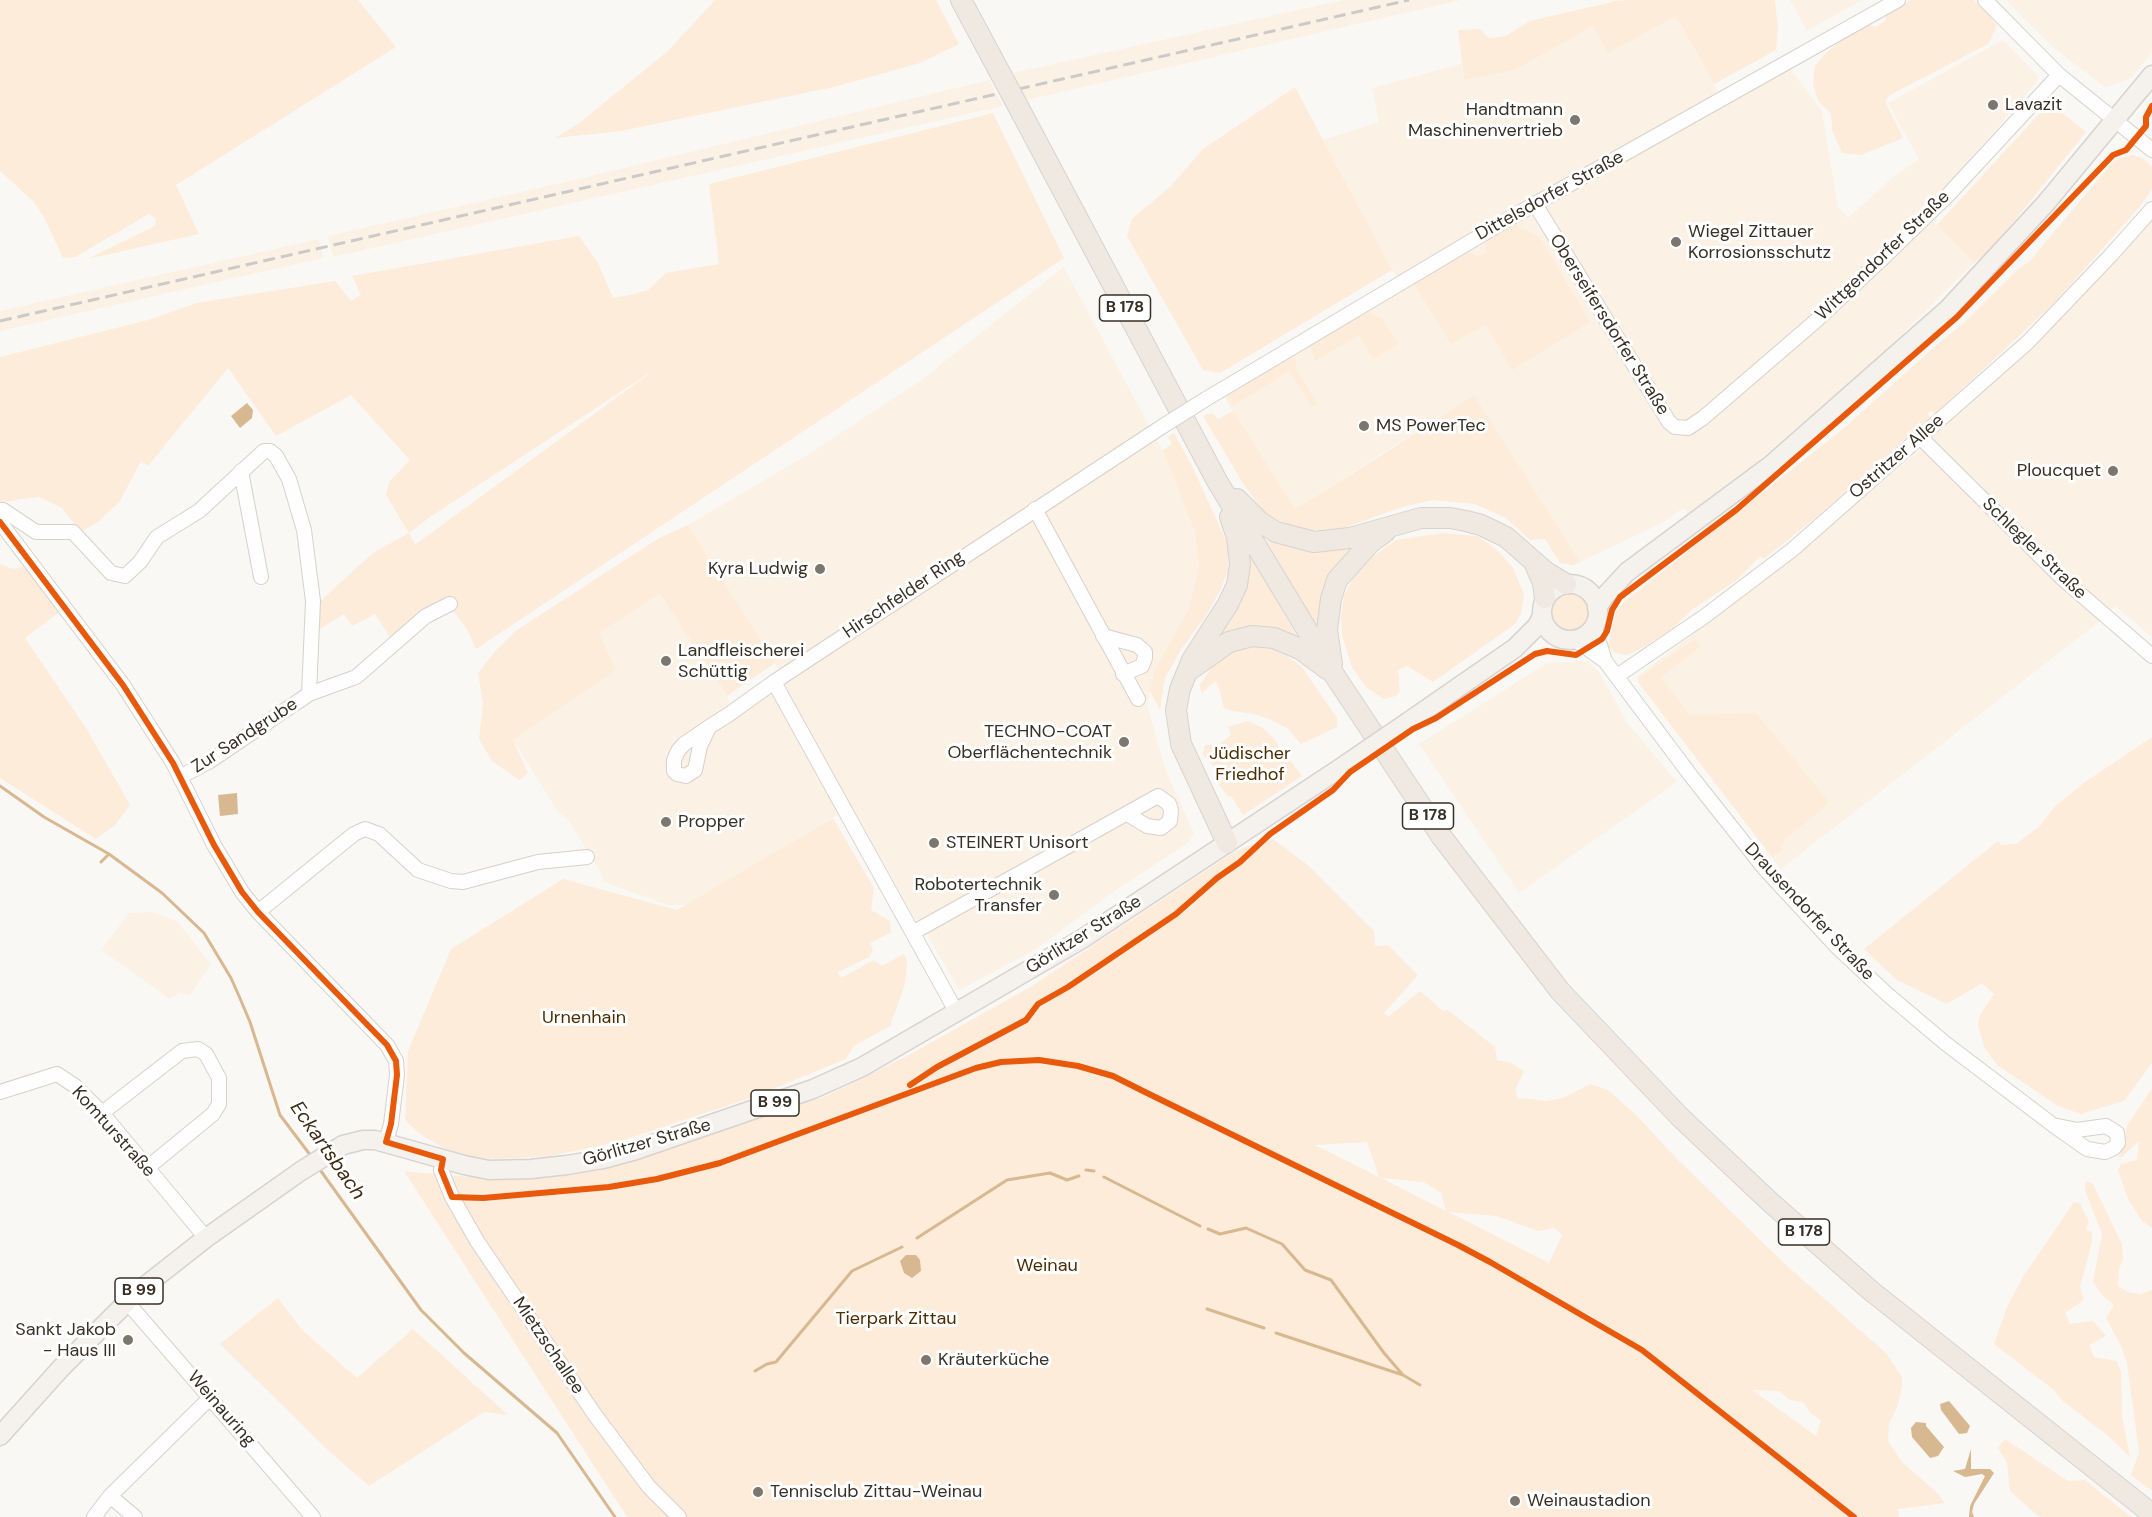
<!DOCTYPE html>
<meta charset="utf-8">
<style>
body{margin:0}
canvas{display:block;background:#faf8f5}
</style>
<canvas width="2152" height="1517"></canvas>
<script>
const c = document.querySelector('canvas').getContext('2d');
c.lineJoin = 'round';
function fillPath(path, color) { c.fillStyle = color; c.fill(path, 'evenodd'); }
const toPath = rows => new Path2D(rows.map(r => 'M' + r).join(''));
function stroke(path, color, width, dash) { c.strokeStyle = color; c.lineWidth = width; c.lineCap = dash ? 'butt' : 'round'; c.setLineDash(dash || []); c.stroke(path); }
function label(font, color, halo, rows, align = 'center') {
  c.font = font + ' "DM Sans",sans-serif'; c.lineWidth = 6; c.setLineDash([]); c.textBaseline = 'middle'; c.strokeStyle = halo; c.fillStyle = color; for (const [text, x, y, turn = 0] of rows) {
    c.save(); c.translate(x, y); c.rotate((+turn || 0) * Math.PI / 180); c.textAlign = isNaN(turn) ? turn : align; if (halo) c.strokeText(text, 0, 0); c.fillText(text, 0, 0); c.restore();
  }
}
fillPath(toPath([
 [1343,0,1461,0,1027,100,1013,73],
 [1790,0,1862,0,1807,31],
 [2006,0,2152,0,2152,53,2130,79,2105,87,2055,49],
 [1676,16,1725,105,1790,69,1822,111,1838,207,1848,218,1892,178,1919,159,1888,103,2003,40,2039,77,2034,85,1939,195,1921,209,1974,263,1882,354,1734,482,1690,517,1683,508,1662,523,1580,562,1474,395,1295,509,1224,397,1404,286,1392,270,1323,140,1379,122,1372,88,1461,64,1464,80,1515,70,1593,26,1609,52],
 [989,80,1003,106,333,257,328,236,574,180],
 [2152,215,2152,637,2115,606,2100,621,1781,869,1638,682,1638,676,1761,582,1919,451,1934,435,2034,343],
 [319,239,323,258,0,331,0,311],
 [1064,267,1169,463,1195,532,1199,568,1189,608,1154,672,1147,705,1166,771,1194,833,1189,842,1109,895,1033,951,959,990,925,931,916,921,852,806,687,905,668,905,604,882,601,873,569,821,558,812,513,740,616,670,599,633,660,594,738,714,786,681,688,525,804,457,920,381],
 [1587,661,1599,672,1628,724,1677,782,1519,893,1419,744,1547,663],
 [151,912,177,921,211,964,190,995,180,993,170,999,101,950,129,913]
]), '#fbf1e5');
fillPath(toPath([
 [0,0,358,0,396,47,176,185,199,234,87,259,155,226,156,219,149,214,75,257,63,258,46,221,34,202,0,171],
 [715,0,936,0,959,44,920,63,834,87,621,131,555,138,578,124,668,51],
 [1630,0,1775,0,1778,28,1776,50,1714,84,1676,16,1608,53,1593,26,1515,70,1464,80,1458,30,1480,29,1489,38,1506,36,1530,21,1616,1],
 [1911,0,1974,0,1989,14,1997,26,1988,44,1890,95,1885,101,1903,138,1861,155,1842,153,1832,130,1831,114,1818,101,1813,84,1815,66,1826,53,1843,39,1869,25,1876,27,1885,21,1887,14],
 [1295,87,1392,270,1220,373,1203,370,1127,236,1132,219,1171,186,1203,149],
 [2051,107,2056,108,2086,132,2015,220,1986,253,1974,263,1937,225,2040,113],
 [993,113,1064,258,476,649,468,631,447,601,393,642,375,614,352,626,344,614,317,631,317,604,373,553,409,533,386,495,389,482,410,460,351,395,276,436,228,368,148,466,141,461,120,501,99,521,81,532,62,508,39,497,0,502,0,357,148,320,197,303,335,281,351,301,361,295,352,276,579,236,598,263,613,298,630,295,648,290,666,273,719,264,709,184],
 [657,368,416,544,415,544,409,533,430,517],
 [2133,155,2144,159,2152,167,2152,189,2141,205,2056,301,2002,352,1935,413,1931,411,1928,414,1930,417,1820,514,1764,559,1760,556,1737,580,1693,609,1673,628,1644,647,1627,655,1615,653,1608,646,1616,612,1624,602,1843,429,1940,342,1965,322,2018,269,2030,261,2110,165,2118,159],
 [1512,222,1520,228,1529,231,1541,239,1590,322,1512,370,1486,324,1451,344,1413,282,1463,252,1480,256,1485,253,1487,241],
 [1365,310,1382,319,1398,344,1373,359,1359,335,1315,361,1310,344],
 [1287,357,1297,360,1295,366,1317,404,1312,407,1289,371,1233,406,1226,396],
 [1474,395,1580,562,1573,565,1560,563,1545,539,1530,540,1506,518,1475,504,1432,500,1399,508,1341,529,1312,530,1292,527,1264,512,1244,485,1203,416,1212,413,1218,419,1233,411,1295,509,1374,460],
 [1174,433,1193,468,1228,545,1228,570,1220,591,1205,617,1182,648,1165,678,1160,710,1150,691,1154,672,1189,608,1199,568,1195,532,1163,450,1172,444,1168,437],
 [688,525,775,663,727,696,660,594,599,633,616,670,513,740,528,773,519,780,492,761,479,739,483,703,478,673,496,650,517,630,659,538],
 [1265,533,1358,542,1322,635,1290,581,1268,543],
 [1443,533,1477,536,1496,549,1513,568,1524,594,1521,614,1515,624,1433,682,1407,666,1398,670,1400,691,1396,696,1384,699,1366,687,1352,667,1342,636,1341,617,1344,596,1353,578,1372,557,1396,540],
 [1250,554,1298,638,1206,648,1247,555],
 [0,564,13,569,28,565,61,611,25,638,86,728,130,805,115,825,96,839,0,778],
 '1547 612a21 21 0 1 1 42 0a21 21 0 1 1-42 0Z',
 [1695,639,1701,646,1661,677,1690,715,1756,713,1828,801,1828,804,1784,840,1780,853,1771,856,1638,682,1640,677],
 [1260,646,1276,649,1301,666,1337,718,1337,727,1301,744,1287,728,1267,718,1254,714,1232,711,1224,708,1218,685,1215,681,1201,694,1200,685,1217,659,1238,649],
 [1248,721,1263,728,1274,739,1302,776,1243,815,1232,797,1228,796,1219,785,1222,781,1211,763,1203,755,1205,745,1218,745,1231,735,1228,727],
 [2152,737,2152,1063,2124,1101,2081,1114,2058,1106,1997,1065,1984,1047,1978,1025,1980,1015,1994,994,1982,983,1947,1004,1897,980,1864,949,1998,841,2001,845,2016,844,2040,826,2054,807,2085,782],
 [833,818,874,888,871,910,890,921,891,932,870,943,873,950,869,957,838,972,841,978,874,960,882,966,904,954,907,961,905,984,890,1026,854,1046,846,1059,753,1097,618,1142,550,1156,501,1159,478,1158,449,1151,420,1134,405,1120,408,1051,451,949,563,879,677,910],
 [1273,839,1309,866,1374,931,1375,946,1388,945,1418,975,1384,1013,1388,1017,1420,991,1443,1011,1448,1010,1495,1047,1497,1060,1511,1063,1524,1071,1516,1089,1517,1098,1547,1101,1562,1098,1591,1084,1608,1090,1637,1116,1677,1159,1786,1265,1886,1353,1902,1377,1902,1386,1898,1405,1889,1424,1888,1441,1902,1462,1937,1493,1945,1503,1898,1509,1899,1517,627,1517,404,1171,481,1178,607,1164,718,1132,826,1096,909,1055,1032,986,1228,856,1245,847],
 [1367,1142,1379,1177,1315,1145],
 [1381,1178,1424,1182,1441,1193,1446,1211],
 [1449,1212,1496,1216,1538,1231,1554,1228,1562,1235,1549,1263],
 [1752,1390,1780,1391,1788,1399,1804,1403,1811,1414,1821,1420,1816,1436],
 [2152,1088,2152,1228,2141,1220,2128,1199,2118,1170,2121,1164,2137,1160,2139,1141,2122,1157,2119,1157,2123,1148,2127,1126],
 [2086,1181,2093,1184,2122,1244,2123,1260,2119,1269,2118,1286,2128,1292,2141,1294,2152,1290,2152,1491,2131,1475,2139,1452,2127,1363,2121,1346,2106,1318,2114,1305,2103,1296,2093,1282,2102,1234,2085,1190],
 [2074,1202,2080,1203,2089,1222,2086,1230,2092,1232,2092,1241,2080,1287,2084,1300,2065,1313,2070,1324,2093,1321,2106,1336,2089,1345,2094,1357,2117,1361,2121,1372,2122,1416,2130,1457,2108,1436,2063,1401,2054,1390,1994,1344,2007,1307,2023,1277],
 [278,1298,302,1330,357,1378,413,1329,508,1415,484,1412,369,1486,332,1454,220,1344],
 [2005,1439,2068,1481,2085,1480,2131,1517,2042,1517,2037,1515,2010,1491,2007,1463,1998,1448]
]), '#fdecda');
fillPath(toPath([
 [247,403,253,410,252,418,240,428,231,416],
 [237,793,238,814,220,816,218,795],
 [906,1255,916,1255,920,1260,921,1271,912,1278,904,1273,900,1261],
 [1949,1401,1970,1426,1967,1433,1959,1434,1941,1410,1940,1404],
 [1916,1422,1926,1423,1926,1426,1944,1447,1938,1456,1930,1458,1912,1437,1911,1428],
 [1971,1449,1971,1469,1990,1469,1994,1473,1974,1504,1972,1512,1974,1517,1969,1517,1970,1506,1985,1476,1982,1474,1965,1477,1953,1471,1965,1469]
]), '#d8b890');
stroke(toPath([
 [0,786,44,817,109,854,162,893,204,933,231,978,239,996,250,1022,280,1115,311,1156],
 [101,862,108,855],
 [318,1167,421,1310,464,1353,557,1433,615,1517],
 [1086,1170,1094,1171],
 [1104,1177,1200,1226],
 [1208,1229,1220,1234,1246,1228,1282,1244,1305,1270,1331,1280,1384,1353,1403,1375,1420,1385],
 [917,1238,1007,1180,1050,1173,1067,1180,1079,1176],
 [1207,1309,1264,1328],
 [1276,1333,1403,1375],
 [755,1371,767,1364,776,1362,852,1271,902,1247]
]), '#d8b890', 3);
const minor = toPath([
 [1985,0,2059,75,2152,150],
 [1535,204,1669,422,1675,427,1688,428,1703,418,1818,319,1883,258,1948,195,2059,75],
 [1206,399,1510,218,1898,0],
 [1920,437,2063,579,2152,656],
 [241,471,261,577],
 [1035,509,1138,699],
 [0,510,3,510,36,532,73,532,111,573,125,576,140,562,157,537,199,511,264,451,270,451,276,456,289,479,304,530,313,601,309,694,210,761,180,777],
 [0,522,123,685,173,763,214,845,242,892,258,912,387,1045,396,1061,397,1075,391,1124,386,1142],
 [1594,626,1605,661],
 [1103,636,1137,645,1145,652,1145,658,1142,666,1123,674],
 [1574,639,1605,661,1691,776,1764,868,1838,948,1887,994,1945,1043,2053,1125],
 [1617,676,1705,616,1792,550,2028,342,2111,255,2152,209],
 [774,682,957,1013],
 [309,694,356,677,426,616,450,604],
 [709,727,700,746,695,770,686,776,677,774,674,771,674,760,678,751,684,744,709,727,728,715,774,682,1163,426],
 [258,912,354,834,365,829,379,834,418,870,451,881,463,882,538,862,587,857],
 [914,932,1158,796,1169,804,1171,810,1170,821,1161,828,1147,826,1127,814],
 [0,1092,57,1074,75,1086,102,1113,206,1238],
 [102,1113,182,1051,198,1049,206,1054,219,1078,219,1104,213,1114,147,1168],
 [2053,1125,2077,1130,2106,1126,2117,1133,2118,1143,2114,1148,2105,1152,2087,1149,2053,1125],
 [443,1159,441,1170,452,1197,477,1241,595,1415,649,1487,679,1517],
 [127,1302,313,1517],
 [110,1496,135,1517],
 [94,1517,110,1496,211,1397]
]);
const major = toPath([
 '1542 612a28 28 0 1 1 56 0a28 28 0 1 1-56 0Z',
 [1597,608,1604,597,1627,572,1771,465,1948,309,2046,203,2152,75],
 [1408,722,1515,648,1537,626,1542,616],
 [0,1436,61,1368,136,1293,206,1238,301,1171,343,1145,363,1140,375,1140,464,1165,489,1170,531,1169,567,1165,603,1159,636,1150,813,1089,862,1067,1082,939,1345,765]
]);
const highway = toPath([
 [961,0,990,54],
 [1028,125,1217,481,1333,673,1441,836,1560,991,1680,1117,1769,1201,1870,1290,2152,1514],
 [1237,499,1260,522,1276,532,1314,542,1350,538,1421,518,1450,518,1466,521,1481,525,1506,537,1546,572,1566,584],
 [1534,562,1543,583,1545,598],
 [1332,664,1327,630,1331,599,1337,580,1370,543,1385,532],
 [1191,669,1229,642,1252,636,1274,638,1300,649,1327,669],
 [1227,843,1181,744,1176,710,1180,689,1192,660,1228,604,1237,585,1240,564,1237,537,1230,517]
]);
stroke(minor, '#d6d1cb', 16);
stroke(major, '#d6d3d0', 21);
stroke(highway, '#d6d3d0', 22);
stroke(minor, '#fefefe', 14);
stroke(major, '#f5f1ec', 18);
stroke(highway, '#efe9e1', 20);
stroke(toPath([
 [0,321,1409,0]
]), '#cbcac9', 3, [12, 6]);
const minorBridge = toPath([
 [1163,426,1206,399]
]);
const majorBridge = toPath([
 [1345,765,1408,722]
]);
const highwayBridge = toPath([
 [990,54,1028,125]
]);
stroke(minorBridge, '#d6d1cb', 16, []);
stroke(majorBridge, '#d6d3d0', 21, []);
stroke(highwayBridge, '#d6d3d0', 22, []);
stroke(minorBridge, '#fefefe', 14);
stroke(majorBridge, '#f5f1ec', 18);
stroke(highwayBridge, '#efe9e1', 20);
stroke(toPath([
 [0,522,123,685,173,763,214,845,242,892,258,912,387,1045,396,1061,397,1075,391,1124,386,1142,443,1159,441,1170,452,1197,483,1198,609,1187,657,1179,720,1163,976,1068,1001,1062,1039,1060,1078,1066,1113,1076,1147,1093,1458,1245,1490,1262,1642,1350,1854,1517],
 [910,1085,937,1067,1026,1020,1038,1004,1068,987,1176,914,1217,878,1240,862,1270,834,1333,790,1350,772,1413,729,1436,718,1535,654,1547,651,1576,655,1602,639,1607,631,1612,610,1620,597,1736,510,1957,317,2113,155,2126,150,2146,126,2146,117,2152,106]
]), '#e8590c', 6);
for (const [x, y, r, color] of [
 [1993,105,6,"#7c766e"],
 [1575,120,6,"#7c766e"],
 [1676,242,6,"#7c766e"],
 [1364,426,6,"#7c766e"],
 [2113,471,6,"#7c766e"],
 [820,569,6,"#7c766e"],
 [666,661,6,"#7c766e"],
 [1124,742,6,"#7c766e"],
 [666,822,6,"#7c766e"],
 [934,843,6,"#7c766e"],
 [1054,895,6,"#7c766e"],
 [128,1340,6,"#7c766e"],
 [926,1360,6,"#7c766e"],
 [758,1492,6,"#7c766e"],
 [1515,1501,6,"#7c766e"]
]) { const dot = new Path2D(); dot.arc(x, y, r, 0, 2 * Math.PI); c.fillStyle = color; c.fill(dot); stroke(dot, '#fff', 2); }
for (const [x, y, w] of [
 [1125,308,51],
 [1428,816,51],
 [775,1103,48],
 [1804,1232,51],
 [139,1291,48]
]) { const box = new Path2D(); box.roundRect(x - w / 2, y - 13, w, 26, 4.5); c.fillStyle = '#fff'; c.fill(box); stroke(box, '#383026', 1.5); }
label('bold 16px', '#383026', null, [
 ["B 178",1125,308],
 ["B 178",1428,816],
 ["B 99",775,1103],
 ["B 178",1804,1232],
 ["B 99",139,1291]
]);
label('18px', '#383026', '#fff', [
 ["Lavazit",2005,105],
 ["Handtmann",1563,110,"right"],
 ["Maschinenvertrieb",1563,131,"right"],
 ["Wiegel Zittauer",1688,232],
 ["Korrosionsschutz",1688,253],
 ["MS PowerTec",1376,426],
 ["Ploucquet",2101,471,"right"],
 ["Kyra Ludwig",808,569,"right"],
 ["Landfleischerei",678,651],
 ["Schüttig",678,672],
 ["TECHNO-COAT",1112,732,"right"],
 ["Oberflächentechnik",1112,753,"right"],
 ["Propper",678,822],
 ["STEINERT Unisort",946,843],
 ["Robotertechnik",1042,885,"right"],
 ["Transfer",1042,906,"right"],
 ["Sankt Jakob",116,1330,"right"],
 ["- Haus III",116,1351,"right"],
 ["Kräuterküche",938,1360],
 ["Tennisclub Zittau-Weinau",770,1492],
 ["Weinaustadion",1527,1501]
], 'left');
label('18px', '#383026', '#fff', [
 ["Dittelsdorfer Straße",1550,196,-29],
 ["Wittgendorfer Straße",1883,256,-44],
 ["Oberseifersdorfer Straße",1609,325,58],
 ["Ostritzer Allee",1897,457,-41],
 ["Schlegler Straße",2034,549,44],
 ["Hirschfelder Ring",904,595,-34],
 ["Zur Sandgrube",245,736,-33],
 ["Drausendorfer Straße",1809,912,47],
 ["Görlitzer Straße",1084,935,-32],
 ["Komturstraße",113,1132,48],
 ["Görlitzer Straße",647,1143,-16],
 ["Mietzschallee",548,1346,56],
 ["Weinauring",221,1409,49]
]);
label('18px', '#4a2c00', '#fff', [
 ["Jüdischer",1250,754],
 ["Friedhof",1250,775],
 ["Urnenhain",584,1018],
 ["Weinau",1047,1266],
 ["Tierpark Zittau",896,1319]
]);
label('italic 20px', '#402c13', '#fff', [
 ["Eckartsbach",327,1151,55]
]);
</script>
